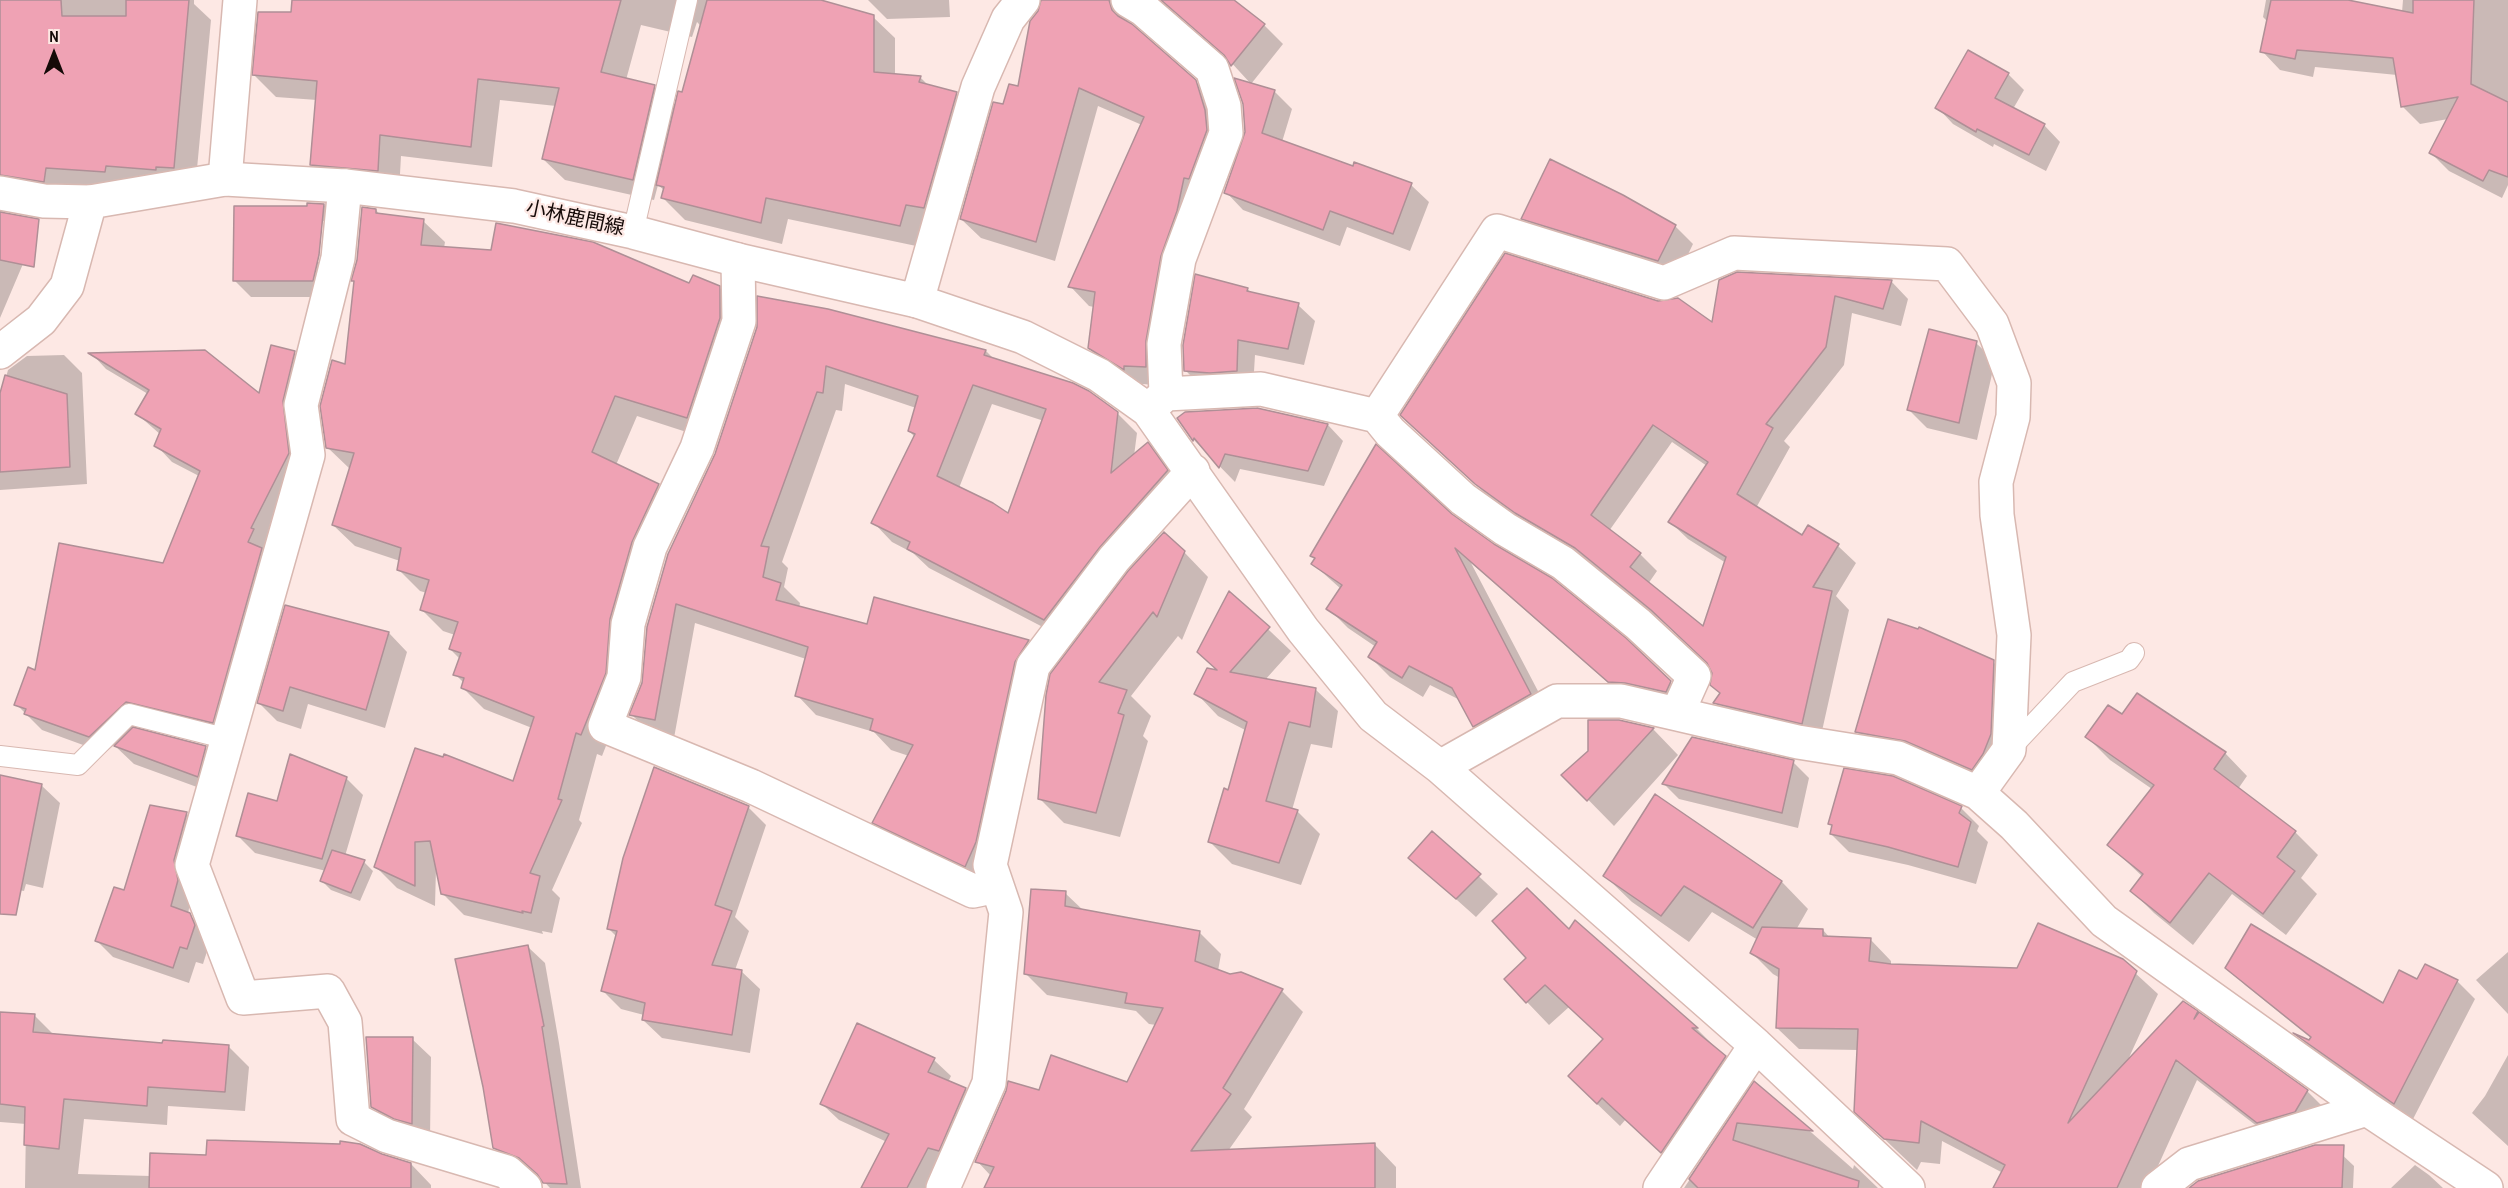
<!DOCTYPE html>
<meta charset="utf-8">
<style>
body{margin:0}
#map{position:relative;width:2508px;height:1188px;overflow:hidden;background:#fde8e4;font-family:"Archivo Narrow",sans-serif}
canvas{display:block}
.north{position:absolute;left:24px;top:24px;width:60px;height:60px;-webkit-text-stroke:4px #fde8e4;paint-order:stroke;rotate:0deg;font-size:16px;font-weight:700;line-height:24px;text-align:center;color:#150a08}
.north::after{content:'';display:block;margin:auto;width:21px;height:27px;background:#150a08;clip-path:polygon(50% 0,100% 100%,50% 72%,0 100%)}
</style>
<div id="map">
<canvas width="2508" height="1188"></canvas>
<div class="north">N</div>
</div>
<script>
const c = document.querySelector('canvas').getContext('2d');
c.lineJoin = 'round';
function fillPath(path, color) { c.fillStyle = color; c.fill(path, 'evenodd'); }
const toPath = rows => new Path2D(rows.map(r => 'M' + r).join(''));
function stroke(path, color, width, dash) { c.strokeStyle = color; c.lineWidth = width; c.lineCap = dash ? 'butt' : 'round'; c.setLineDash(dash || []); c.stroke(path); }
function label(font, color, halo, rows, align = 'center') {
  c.font = font + ' "Archivo Narrow","Noto Sans JP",sans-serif'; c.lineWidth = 4.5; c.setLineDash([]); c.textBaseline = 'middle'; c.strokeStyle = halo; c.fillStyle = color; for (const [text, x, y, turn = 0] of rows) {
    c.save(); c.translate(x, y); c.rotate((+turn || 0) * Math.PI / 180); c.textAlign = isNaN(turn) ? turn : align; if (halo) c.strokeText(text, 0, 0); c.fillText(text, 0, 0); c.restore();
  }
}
fillPath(toPath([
 [0,0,194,0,194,4,211,20,195,190,8,202,2,214,34,238,0,318],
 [293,0,816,0,873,17,895,38,895,75,920,77,929,86,956,93,978,115,921,247,788,219,782,244,685,220,663,198,665,191,658,185,654,200,565,180,543,159,556,106,500,100,492,167,401,156,399,192,333,186,312,165,317,100,276,97,254,75,292,13],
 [697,22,702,27,683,93,676,108,654,86,626,80,641,25,692,37],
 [949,0,950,17,887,19,868,0],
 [1062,0,1231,0,1264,25,1283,44,1251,84,1274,91,1292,109,1282,142,1354,168,1411,185,1429,202,1410,251,1347,227,1340,246,1243,210,1226,192,1246,132,1251,84,1228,59,1174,12,1149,0,1131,11,1128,21,1130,26,1195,81,1215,101,1208,198,1165,386,1143,384,1143,388,1109,368,1089,348,1094,307,1089,306,1070,286,1142,125,1098,106,1055,261,981,238,961,219,1004,106,1019,88],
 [2266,0,2338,0,2402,12,2403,0,2508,0,2508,185,2502,198,2449,171,2431,153,2448,119,2420,124,2402,106,2397,75,2315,67,2313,77,2280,70,2262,51,2268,22,2263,17],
 [2008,74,2024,90,2013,109,2044,125,2060,142,2046,171,1994,144,1993,147,1953,124,1937,107],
 [324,205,340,221,329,297,251,297,235,281,308,207],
 [321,221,324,221,320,262,317,262],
 [376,210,380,215,423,221,445,242,444,248,719,287,740,309,708,439,637,416,616,465,658,486,679,507,653,563,626,695,602,756,597,754,579,820,582,823,552,890,560,898,552,933,542,931,543,934,464,915,443,894,436,869,435,906,397,888,376,867,416,749,514,783,532,728,484,709,463,688,464,683,455,674,460,659,450,649,455,635,443,631,421,609,427,593,420,591,398,569,400,561,355,546,333,525,350,469,327,447,346,365,355,283,353,281],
 [1523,218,1675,226,1693,244,1676,279,1541,237],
 [1891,281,1908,299,1901,326,1852,313,1844,365,1784,441,1790,447,1756,508,1802,537,1808,527,1838,546,1856,563,1836,596,1849,610,1820,740,1733,720,1715,703,1721,694,1709,664,1669,627,1594,566,1535,531,1494,502,1420,432,1713,324],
 [1672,442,1707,466,1670,522,1688,539,1726,563,1704,628,1648,584,1657,571,1640,554,1609,531],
 [1247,289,1252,293,1298,305,1315,321,1304,365,1255,355,1253,388,1202,387,1185,370],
 [758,327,986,351,994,359,1117,413,1137,433,1134,456,1148,444,1167,464,1186,491,1064,638,929,568,913,553,892,542,873,522,915,437,909,431,916,408,845,384,842,411,836,410,782,562,788,568,784,587,800,603,799,608,868,626,875,599,1028,642,1047,661,985,885,894,842,874,822,909,756,891,750,874,732,816,715,797,695,806,659,695,623,674,738,651,734,631,714],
 [992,404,1044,421,1008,515,959,488],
 [1976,343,1995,361,1977,440,1927,428,1909,410],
 [294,352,311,369,304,470,229,738,143,718,132,729,205,747,224,766,216,794,134,764,114,745,105,753,42,730,16,704,36,673,164,565,199,476,172,462,156,445,161,435,137,414,148,394,106,369,92,354,259,396],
 [64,355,82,373,87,484,0,490,0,399,8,370,27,356],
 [1257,409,1328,425,1343,441,1324,486,1240,469,1235,482,1194,440,1179,419],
 [1451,515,1670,682,1691,702,1630,702,1471,563,1550,714,1494,746,1474,726,1460,700,1430,685,1423,697,1390,677,1370,657,1376,647,1348,628,1328,608,1341,589,1313,564,1316,559,1312,555],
 [1184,552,1208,577,1182,640,1178,636,1131,696,1151,716,1143,736,1148,741,1120,837,1064,823,1039,798,1047,695],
 [1230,593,1291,651,1265,680,1315,689,1338,711,1332,748,1311,744,1292,810,1298,812,1320,834,1301,885,1232,864,1210,842,1229,792,1247,731,1218,716,1196,693,1219,672,1199,652],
 [389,633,407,652,385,728,308,704,301,729,277,721,259,703],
 [1993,662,2010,678,1988,785,1873,748,1857,732],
 [2123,716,2225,753,2247,776,2238,789,2295,832,2318,855,2301,878,2317,894,2286,935,2232,894,2193,945,2154,913,2132,891,2143,877,2109,845,2152,789,2110,760,2087,737],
 [1619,721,1653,729,1678,755,1614,826,1564,775],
 [1793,762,1809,778,1798,828,1679,799,1664,784],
 [0,777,41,785,60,803,43,888,26,884,24,891,0,887],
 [346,778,363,795,345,856,364,862,373,871,360,901,331,890,322,881,326,871,255,853,238,836,278,803],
 [1656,796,1782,882,1808,909,1796,930,1823,930,1830,938,1870,939,1891,961,1891,966,2018,970,2122,961,2158,994,2127,1062,2197,1012,2307,1091,2329,1113,2280,1144,2197,1080,2148,1188,2003,1188,2003,1173,1942,1141,1940,1164,1921,1162,1917,1170,1878,1133,1859,1050,1799,1049,1777,1028,1780,978,1773,974,1752,953,1758,940,1712,912,1689,942,1632,902,1605,876],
 [151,807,187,814,203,830,188,914,206,931,210,942,203,964,196,962,189,983,113,957,97,941,125,892],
 [748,807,766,825,735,917,749,931,735,970,741,971,760,989,750,1053,662,1038,643,1020,644,1015,621,1009,602,990,617,937,608,928],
 [1961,808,1979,826,1977,831,1988,842,1976,884,1908,865,1849,852,1831,834,1833,826,1830,823],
 [1432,833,1498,894,1476,917,1410,858],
 [1065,893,1084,911,1199,932,1221,954,1218,971,1282,991,1303,1012,1244,1109,1252,1117,1228,1151,1375,1145,1396,1167,1396,1188,986,1188,991,1176,977,1161,1040,1092,1128,1084,1156,1025,1149,1024,1136,1011,1047,995,1025,973],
 [1575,923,1697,1029,1748,1080,1684,1174,1626,1119,1620,1126,1592,1099,1604,1040,1569,1007,1549,1025,1527,1002],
 [528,947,545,963,559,1043,581,1188,550,1188,537,1174,511,1164,494,1147,484,1086],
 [2508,952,2508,1014,2476,980],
 [2227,967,2383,1005,2418,981,2457,981,2475,999,2412,1121,2313,1051,2300,1038,2310,1042,2312,1039,2245,985],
 [0,1013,34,1015,54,1035,164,1044,229,1047,249,1067,245,1111,168,1106,167,1125,84,1119,78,1174,151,1176,208,1157,381,1155,411,1164,431,1185,431,1188,25,1188,26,1124,0,1122],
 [412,1039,431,1057,430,1141,391,1125,372,1106],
 [388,1114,401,1121,400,1123,388,1117],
 [2508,1055,2508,1146,2472,1113,2485,1096],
 [934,1060,951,1076,948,1082,966,1089,982,1106,933,1188,872,1188,887,1142,839,1120,822,1104],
 [1755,1083,1853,1169,1854,1165,1878,1188,1684,1188],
 [2334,1147,2354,1166,2353,1188,2191,1188],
 [2415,1165,2429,1175,2443,1188,2391,1188]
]), '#0003');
const building = toPath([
 [0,0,61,0,62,16,126,16,126,0,189,0,174,168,156,167,156,170,106,166,105,172,46,168,44,182,0,175,0,0],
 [292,0,621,0,601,72,655,85,633,180,542,159,559,88,478,79,471,147,380,135,378,171,310,165,317,81,252,75,258,12,291,12,292,0],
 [707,0,821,0,874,15,874,72,921,76,919,82,957,92,924,208,906,205,900,226,766,198,761,223,661,198,664,187,656,185,678,91,682,92,707,0],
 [1041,0,1109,0,1112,10,1118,16,1132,24,1196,80,1205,110,1207,130,1189,179,1184,178,1177,211,1161,256,1146,341,1146,367,1124,366,1124,370,1088,348,1095,292,1068,287,1144,117,1079,88,1036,242,960,219,993,102,1003,104,1009,84,1018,86,1030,21,1038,11,1041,0],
 [1161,0,1234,0,1265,24,1231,66,1224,55,1161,0],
 [2271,0,2348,0,2413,13,2413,0,2474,0,2471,84,2508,102,2508,177,2489,170,2483,181,2429,153,2458,97,2401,107,2393,58,2297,50,2295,59,2260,52,2271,0],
 [1968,50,2009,73,1995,98,2045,124,2029,155,1977,129,1976,132,1935,108,1968,50],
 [1234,78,1275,90,1262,133,1353,166,1354,162,1412,183,1393,234,1330,211,1323,230,1224,193,1245,132,1243,104,1234,78],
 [1550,159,1623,195,1676,225,1658,261,1521,219,1550,159],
 [307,203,324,204,319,255,313,281,233,281,234,206,307,206,307,203],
 [362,207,376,209,376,213,424,219,421,245,491,250,496,223,593,242,689,283,693,275,720,286,720,318,687,418,615,396,592,452,659,484,632,542,610,619,606,673,581,735,576,733,558,799,562,800,530,873,540,876,531,913,522,911,523,913,441,894,430,841,415,842,415,886,374,867,415,748,443,757,444,754,513,781,534,717,461,688,464,678,453,675,461,653,449,649,458,622,420,610,429,580,397,570,401,548,332,525,354,453,326,448,320,406,332,360,345,364,354,281,351,281,357,260,362,207],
 [0,212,39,219,34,267,0,260,0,212],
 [1505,253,1658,301,1678,298,1712,322,1719,280,1737,272,1892,280,1883,309,1835,296,1826,347,1766,424,1773,428,1737,494,1802,535,1808,525,1839,544,1813,587,1832,591,1802,724,1713,703,1720,693,1710,685,1712,673,1707,663,1651,610,1575,548,1515,513,1475,484,1400,415,1505,253],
 [1653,425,1708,462,1668,522,1726,557,1703,626,1630,567,1641,553,1591,515,1653,425],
 [1195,274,1248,288,1247,291,1299,303,1288,349,1238,340,1237,371,1210,373,1184,371,1183,345,1195,274],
 [757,296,828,309,986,350,984,355,1073,383,1089,391,1118,412,1111,473,1148,442,1168,470,1100,547,1044,620,907,549,910,542,871,523,915,434,908,431,918,396,826,366,823,393,817,392,761,546,769,547,763,577,781,583,776,600,867,624,874,597,1029,640,1015,662,976,842,965,867,872,823,913,745,870,730,873,719,795,696,808,647,676,604,655,720,629,715,642,683,647,627,668,554,715,454,757,327,757,296],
 [973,385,1046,409,1008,513,993,503,937,476,973,385],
 [1929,329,1977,341,1959,423,1907,410,1929,329],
 [271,345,295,351,283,401,289,453,251,528,254,529,248,542,262,548,213,723,126,702,89,737,24,714,26,709,14,705,28,667,35,670,59,543,163,563,200,471,154,446,161,429,135,414,149,390,88,353,205,350,259,393,271,345],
 [5,375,67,394,70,467,0,472,0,393,5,375],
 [1257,408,1328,424,1308,471,1225,454,1219,468,1194,438,1193,441,1177,418,1185,412,1257,408],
 [1376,444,1452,514,1494,544,1552,578,1626,638,1671,681,1666,692,1625,683,1608,682,1455,548,1531,694,1473,727,1452,688,1409,666,1402,678,1368,657,1377,642,1326,609,1342,585,1311,564,1315,558,1310,556,1376,444],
 [1164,532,1185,551,1157,617,1153,612,1099,682,1127,690,1118,713,1124,715,1096,813,1038,799,1046,695,1050,674,1128,571,1164,532],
 [1229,591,1270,627,1230,672,1316,688,1310,727,1289,722,1266,801,1298,810,1279,863,1208,842,1224,788,1228,790,1247,722,1194,694,1207,668,1217,670,1197,652,1229,591],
 [285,605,389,632,366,710,290,687,283,711,257,703,285,605],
 [1888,619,1918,629,1919,627,1994,660,1991,734,1983,754,1972,770,1905,741,1855,732,1888,619],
 [2137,693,2226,752,2214,769,2296,831,2277,857,2295,871,2263,914,2209,873,2170,923,2130,891,2143,874,2107,845,2154,785,2085,737,2108,705,2122,714,2137,693],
 [1588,720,1619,720,1654,728,1587,801,1561,775,1588,751,1588,720],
 [133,727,206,746,198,777,114,746,133,727],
 [1692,737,1794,760,1782,813,1662,784,1692,737],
 [290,754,347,777,322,859,236,836,248,793,277,801,290,754],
 [654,767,749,806,715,905,732,911,712,965,742,970,732,1035,642,1020,645,1003,601,991,617,931,607,929,623,858,654,767],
 [1844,768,1893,776,1962,806,1959,813,1971,822,1958,867,1888,847,1830,834,1832,825,1828,824,1844,768],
 [0,775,42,784,16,915,0,914,0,775],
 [1655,794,1782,881,1753,928,1684,886,1661,916,1603,876,1655,794],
 [150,805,187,812,174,860,178,880,171,906,190,913,195,925,187,949,180,947,173,968,95,941,114,887,124,890,150,805],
 [1432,831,1481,874,1456,899,1408,858,1432,831],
 [332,850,365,860,351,893,320,881,332,850],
 [1527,888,1569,929,1575,920,1698,1028,1692,1028,1726,1056,1661,1153,1602,1098,1597,1104,1568,1076,1603,1039,1545,985,1526,1003,1504,979,1526,958,1492,921,1527,888],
 [1031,889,1066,891,1065,906,1200,931,1195,961,1230,974,1241,972,1283,989,1223,1088,1231,1094,1191,1151,1375,1143,1375,1188,984,1188,994,1167,975,1162,1006,1091,1008,1081,1039,1090,1051,1055,1127,1082,1163,1008,1125,1003,1127,993,1024,974,1031,889],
 [2038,923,2123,959,2137,971,2068,1123,2183,1001,2198,1011,2194,1019,2199,1012,2308,1090,2295,1112,2257,1123,2176,1060,2117,1188,1993,1188,2005,1165,1921,1121,1919,1143,1884,1139,1854,1112,1858,1029,1776,1028,1779,969,1750,953,1762,927,1823,929,1823,936,1871,938,1869,961,1891,964,2017,968,2038,923],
 [2251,924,2383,1003,2399,970,2417,979,2425,964,2458,980,2394,1104,2293,1033,2309,1040,2311,1037,2225,968,2251,924],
 [528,945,544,1026,542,1027,567,1184,543,1183,537,1174,519,1158,493,1148,483,1087,455,959,528,945],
 [0,1012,35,1014,33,1032,162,1043,163,1040,229,1045,225,1092,148,1087,147,1106,64,1099,59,1149,24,1145,25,1107,0,1104,0,1012],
 [857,1023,935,1058,928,1072,966,1088,939,1151,928,1148,907,1188,861,1188,889,1134,820,1104,857,1023],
 [366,1037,413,1037,412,1124,394,1119,371,1107,366,1037],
 [1754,1081,1813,1131,1737,1123,1733,1140,1859,1181,1858,1188,1698,1188,1689,1179,1754,1081],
 [207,1140,340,1144,340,1141,360,1144,382,1154,411,1163,411,1188,149,1188,150,1153,206,1155,207,1140],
 [2315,1145,2344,1145,2342,1188,2189,1188,2198,1181,2315,1145]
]);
fillPath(building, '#efa2b4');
stroke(building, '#af8f96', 1.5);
const service = toPath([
 [633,232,687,0],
 [2009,750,2073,682,2129,660,2134,653],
 [0,756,78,765,129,714,228,739]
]);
const minor = toPath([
 [1128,0,1143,9,1212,69,1224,106,1226,133,1179,259,1164,344,1166,394],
 [225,179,240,0],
 [345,186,338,258,301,405,308,455,192,865,243,998,328,991,345,1022,353,1119,387,1136,507,1172,525,1188],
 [0,193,44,201,90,202],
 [738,260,739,321,697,448,650,547,628,624,624,677,605,726,751,786,973,891,997,886],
 [917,301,1023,337,1099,375,1148,410,1303,630,1373,716,1440,767,1756,1045,1908,1188],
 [1148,410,1166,394,1261,389,1377,416,1390,432,1463,499,1505,529,1563,563,1638,624,1694,676,1677,714],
 [1377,416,1497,231,1664,283,1734,253,1947,264,1992,324,2014,383,2013,417,1996,482,1997,515,2014,635,2009,750,1978,793],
 [1440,767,1557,701,1621,701,1798,742,1898,758,1978,793,2014,825,2104,921,2367,1109,2486,1188],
 [943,1188,989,1083,1006,912,990,865,1033,666,1114,559,1193,471],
 [1660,1188,1756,1045],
 [2158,1188,2189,1164,2367,1109]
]);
const secondary = toPath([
 [0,352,41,320,67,286,90,202,225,179,345,186,514,206,633,232,738,260,917,301,978,87,1008,19,1023,0]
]);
stroke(service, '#d8b8b1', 22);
stroke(minor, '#d8b8b1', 36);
stroke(secondary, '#d8b8b1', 36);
stroke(service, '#fff', 20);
stroke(minor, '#fff', 33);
stroke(secondary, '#fff', 33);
label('20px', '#150a08', '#fde8e4', [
 ["小林鹿間線",575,219,12]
]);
</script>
